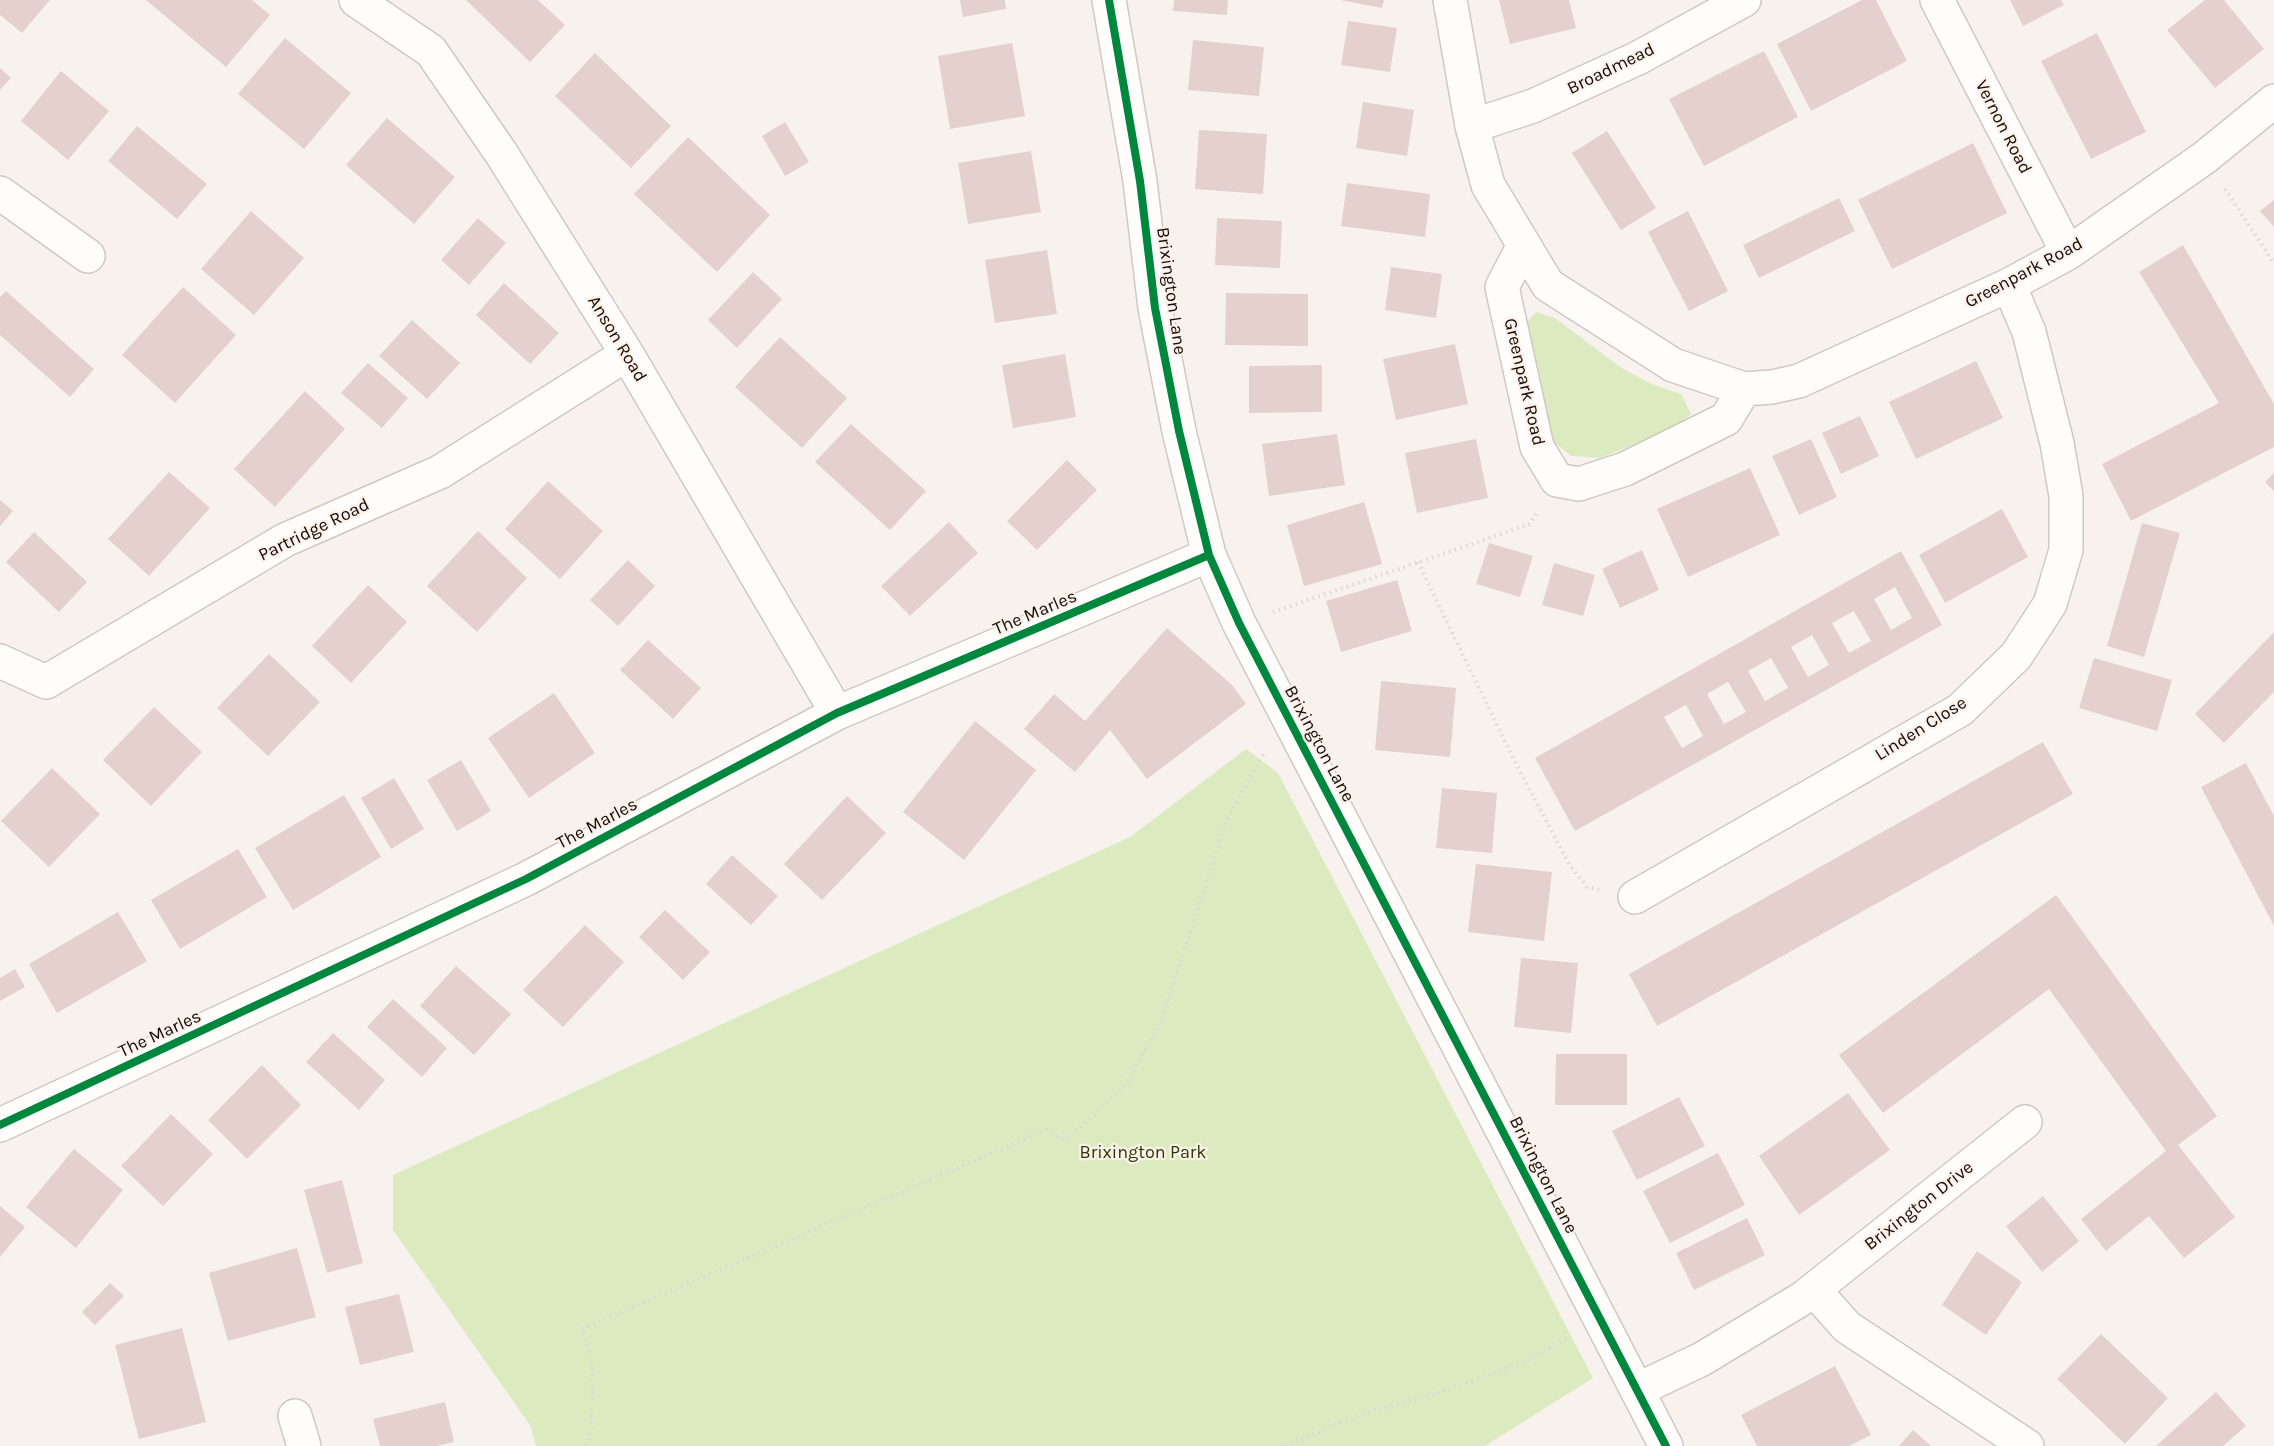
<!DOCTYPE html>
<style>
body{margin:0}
canvas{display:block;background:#f8f2ee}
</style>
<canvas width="2274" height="1446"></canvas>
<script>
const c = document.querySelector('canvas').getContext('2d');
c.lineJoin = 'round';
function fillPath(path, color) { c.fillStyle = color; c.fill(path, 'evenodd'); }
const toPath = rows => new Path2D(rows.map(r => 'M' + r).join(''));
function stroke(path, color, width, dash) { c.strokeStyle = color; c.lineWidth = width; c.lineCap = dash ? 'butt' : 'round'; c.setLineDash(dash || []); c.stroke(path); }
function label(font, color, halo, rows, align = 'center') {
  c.font = font + ' Karla,sans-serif'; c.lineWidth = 4.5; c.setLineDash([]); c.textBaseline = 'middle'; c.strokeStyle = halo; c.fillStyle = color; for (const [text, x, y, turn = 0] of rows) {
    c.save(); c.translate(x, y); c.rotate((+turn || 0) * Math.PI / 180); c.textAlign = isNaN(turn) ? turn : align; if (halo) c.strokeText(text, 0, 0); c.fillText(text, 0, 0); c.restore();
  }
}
fillPath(toPath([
 [1536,312,1555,318,1620,367,1649,383,1681,394,1691,414,1675,427,1601,458,1571,456,1553,441,1544,407,1527,336,1528,321],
 [1246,749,1278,773,1593,1378,1485,1446,536,1446,530,1425,393,1230,393,1175,1130,837]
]), '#dceabf');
fillPath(toPath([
 [0,0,50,0,22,33,0,15],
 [146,0,252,0,270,15,226,67],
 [466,0,538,0,565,25,530,62],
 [960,0,1005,0,1006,9,963,17],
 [1174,0,1228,0,1227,15,1173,11],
 [1340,0,1384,0,1382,8],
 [1499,0,1569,0,1576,28,1510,44],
 [1862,0,1876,0,1907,61,1811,111,1777,44],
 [2010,0,2061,0,2064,5,2023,26],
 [2205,0,2224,0,2264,49,2215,88,2167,30],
 [1348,21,1397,28,1390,72,1341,65],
 [2097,33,2146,132,2091,159,2041,61],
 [285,38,351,93,304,149,238,94],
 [1193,40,1264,47,1259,96,1188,90],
 [1012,43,1025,116,950,129,938,56],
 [1764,51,1798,117,1704,166,1669,99],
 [595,53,671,126,631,168,555,96],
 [0,68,11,78,0,90],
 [61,71,109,111,68,160,21,121],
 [1363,102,1414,110,1407,156,1356,148],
 [387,118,455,177,414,224,346,165],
 [785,122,809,162,785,176,762,136],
 [137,126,207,184,177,219,108,161],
 [1199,130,1267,134,1263,194,1195,189],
 [1607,131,1656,208,1621,230,1572,153],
 [688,137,770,215,717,272,634,194],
 [1973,143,2007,213,1892,269,1858,200],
 [1031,151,1041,212,968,224,958,163],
 [1347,183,1430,194,1425,237,1341,226],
 [1839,198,1855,231,1759,278,1743,245],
 [2274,200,2274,227,2260,211],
 [251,211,304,258,254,315,201,269],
 [1688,211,1728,291,1689,311,1648,232],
 [478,218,506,243,469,285,441,260],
 [1217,218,1282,221,1280,268,1215,265],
 [2183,245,2274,404,2274,447,2131,521,2102,464,2219,403,2139,272],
 [1047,250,1057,314,995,323,985,260],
 [1391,267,1442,274,1436,318,1385,310],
 [753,272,782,299,737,348,708,320],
 [504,283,559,333,530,364,476,315],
 [183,287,236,335,175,403,122,355],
 [6,291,94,369,70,397,0,335,0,297],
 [1226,293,1308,294,1308,346,1225,345],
 [412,320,460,363,427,399,379,356],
 [780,337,847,398,802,448,735,387],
 [1455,344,1468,404,1396,420,1383,359],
 [1065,354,1076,417,1013,428,1002,365],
 [1976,361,2003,418,1916,459,1889,402],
 [368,363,408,398,382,428,341,393],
 [1322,365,1322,412,1249,413,1249,366],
 [305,391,345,429,275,507,234,469],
 [1860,416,1879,456,1841,474,1822,433],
 [851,424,926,491,890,530,815,462],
 [1337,434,1345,485,1269,496,1262,444],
 [1476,439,1488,498,1417,513,1405,453],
 [1811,439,1837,497,1799,515,1772,456],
 [1067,460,1097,490,1037,550,1007,521],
 [1750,468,1780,535,1688,577,1657,509],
 [169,472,210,508,149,576,108,539],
 [2274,473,2274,491,2265,482],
 [548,481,603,531,560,579,505,529],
 [0,500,13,511,0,526],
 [1364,502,1382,564,1304,586,1287,525],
 [2002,509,2028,557,1945,603,1919,555],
 [949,522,978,553,910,616,881,586],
 [2142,523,2180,533,2144,657,2107,646],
 [478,531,527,578,477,632,427,586],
 [34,532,87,582,59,612,6,562],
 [1489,543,1533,556,1520,597,1476,584],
 [1642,550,1659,590,1620,608,1602,569],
 [1901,551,1942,625,1575,831,1535,758],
 [1895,587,1912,618,1891,630,1874,599],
 [1854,611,1871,641,1849,653,1832,623],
 [1812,635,1829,665,1808,677,1791,647],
 [1771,658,1788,688,1765,701,1748,671],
 [1728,682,1746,712,1724,724,1707,694],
 [1686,705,1703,736,1682,748,1664,717],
 [628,560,655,586,618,626,590,600],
 [1554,563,1595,575,1583,616,1542,605],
 [1397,580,1412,631,1341,652,1326,601],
 [368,585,407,622,351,683,312,646],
 [1167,628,1232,685,1246,704,1147,779,1110,730,1075,772,1024,729,1054,694,1085,721],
 [2274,632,2274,692,2224,743,2195,714],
 [648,640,701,688,673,719,620,670],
 [269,654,320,702,268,756,217,708],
 [2094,658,2172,680,2157,731,2079,708],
 [1381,681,1456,688,1450,757,1375,750],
 [554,693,595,753,529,798,488,738],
 [154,707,202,752,151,806,103,760],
 [975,721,1036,770,964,860,903,812],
 [2043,742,2073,794,1657,1026,1629,974],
 [461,760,491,811,457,831,427,780],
 [2246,763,2274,816,2274,926,2201,787],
 [52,768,100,814,49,867,1,821],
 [394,778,424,829,391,849,361,798],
 [1442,788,1497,793,1492,853,1436,848],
 [344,795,381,857,293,910,255,848],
 [847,796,886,833,822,900,784,864],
 [238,849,267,897,180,949,151,900],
 [732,855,778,896,751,925,706,884],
 [1476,864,1552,872,1544,941,1468,932],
 [2056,895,2217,1116,2178,1145,2235,1217,2184,1258,2149,1216,2106,1251,2081,1219,2166,1151,2049,989,1883,1113,1839,1055],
 [665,910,710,952,683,980,639,937],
 [118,912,147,961,57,1013,29,964],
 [585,925,624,962,563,1027,523,990],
 [1521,958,1578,963,1571,1033,1514,1027],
 [456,966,511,1014,474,1055,420,1006],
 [15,969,25,987,0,1001,0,978],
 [393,999,447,1048,422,1077,367,1027],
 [333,1033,385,1080,359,1110,306,1062],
 [1556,1054,1627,1054,1627,1105,1555,1105],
 [262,1065,301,1105,247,1159,208,1120],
 [1848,1093,1890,1150,1799,1215,1759,1156],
 [1679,1097,1705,1146,1637,1180,1612,1131],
 [171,1114,213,1154,163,1206,121,1166],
 [74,1149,123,1190,76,1248,26,1207],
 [1718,1153,1745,1205,1670,1243,1643,1191],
 [342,1180,363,1263,327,1273,304,1190],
 [2043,1196,2079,1241,2042,1272,2006,1226],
 [0,1206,25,1227,0,1257],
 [1747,1218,1765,1255,1694,1290,1676,1253],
 [297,1248,316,1317,228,1341,209,1273],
 [1977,1251,2022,1282,1986,1335,1942,1305],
 [110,1283,124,1296,95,1325,82,1312],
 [399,1294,414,1352,360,1365,345,1307],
 [182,1328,206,1422,139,1439,115,1345],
 [2101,1334,2168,1398,2125,1444,2057,1379],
 [1835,1366,1871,1435,1849,1446,1757,1446,1741,1415],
 [2216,1392,2246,1426,2223,1446,2156,1446],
 [445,1402,454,1442,437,1446,380,1446,373,1419],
 [1913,1430,1931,1446,1899,1446]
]), '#e4d1ce');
const minor = toPath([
 [356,0,431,51,501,153,627,354,837,713],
 [1109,0,1140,181,1155,308,1179,431,1209,555,1239,623,1666,1446],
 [1450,0,1472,126,1488,185,1548,285,1673,365,1744,389,1772,387,1799,381,2009,285,2068,253,2204,158,2274,101],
 [1937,0,2068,253],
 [1472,126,1533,106,1638,58,1744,0],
 [0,193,88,256],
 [1523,247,1502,287,1537,447,1557,480,1579,484,1625,469,1726,419,1744,389],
 [0,661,46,682,285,540,440,472,627,354],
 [1635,897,1960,710,2016,656,2050,604,2066,550,2066,496,2057,443,2029,332,2009,285],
 [0,1125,526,879,837,713,1209,555],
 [1814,1290,1847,1327,2027,1446],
 [1637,1390,1702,1359,1803,1298,2025,1122],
 [295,1416,304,1446]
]);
stroke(minor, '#cfc8c3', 36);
stroke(toPath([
 [2225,189,2274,263],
 [1418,562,1511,754,1569,864,1587,887,1600,890],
 [1273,612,1530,524,1538,511],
 [586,1446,591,1432,593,1379,590,1350,582,1329,1046,1130,1066,1140,1123,1088,1161,1022,1226,821,1265,752],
 [1285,1446,1358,1415,1427,1396,1522,1363,1570,1337]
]), '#dad8d6', 4, [1.5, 4.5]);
stroke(minor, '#fefdfc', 33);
stroke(toPath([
 [1109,0,1140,181,1155,308,1179,431,1209,555,1239,623,1666,1446],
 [0,1125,526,879,837,713,1209,555]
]), '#00873e', 8);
label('18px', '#140c06', '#fcf1ea', [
 ["Broadmead",1611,69,-26],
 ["Vernon Road",2003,127,63],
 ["Greenpark Road",2024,273,-28],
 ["Brixington Lane",1171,291,82],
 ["Anson Road",617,339,59],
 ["Greenpark Road",1524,382,77],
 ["Partridge Road",314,530,-26],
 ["The Marles",1035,613,-23],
 ["Linden Close",1921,729,-32],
 ["Brixington Lane",1319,744,62],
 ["The Marles",597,824,-28],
 ["The Marles",160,1034,-25],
 ["Brixington Lane",1543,1175,63],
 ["Brixington Drive",1919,1206,-38]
]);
label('18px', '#293b02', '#fcf1ea', [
 ["Brixington Park",1143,1153]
]);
</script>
